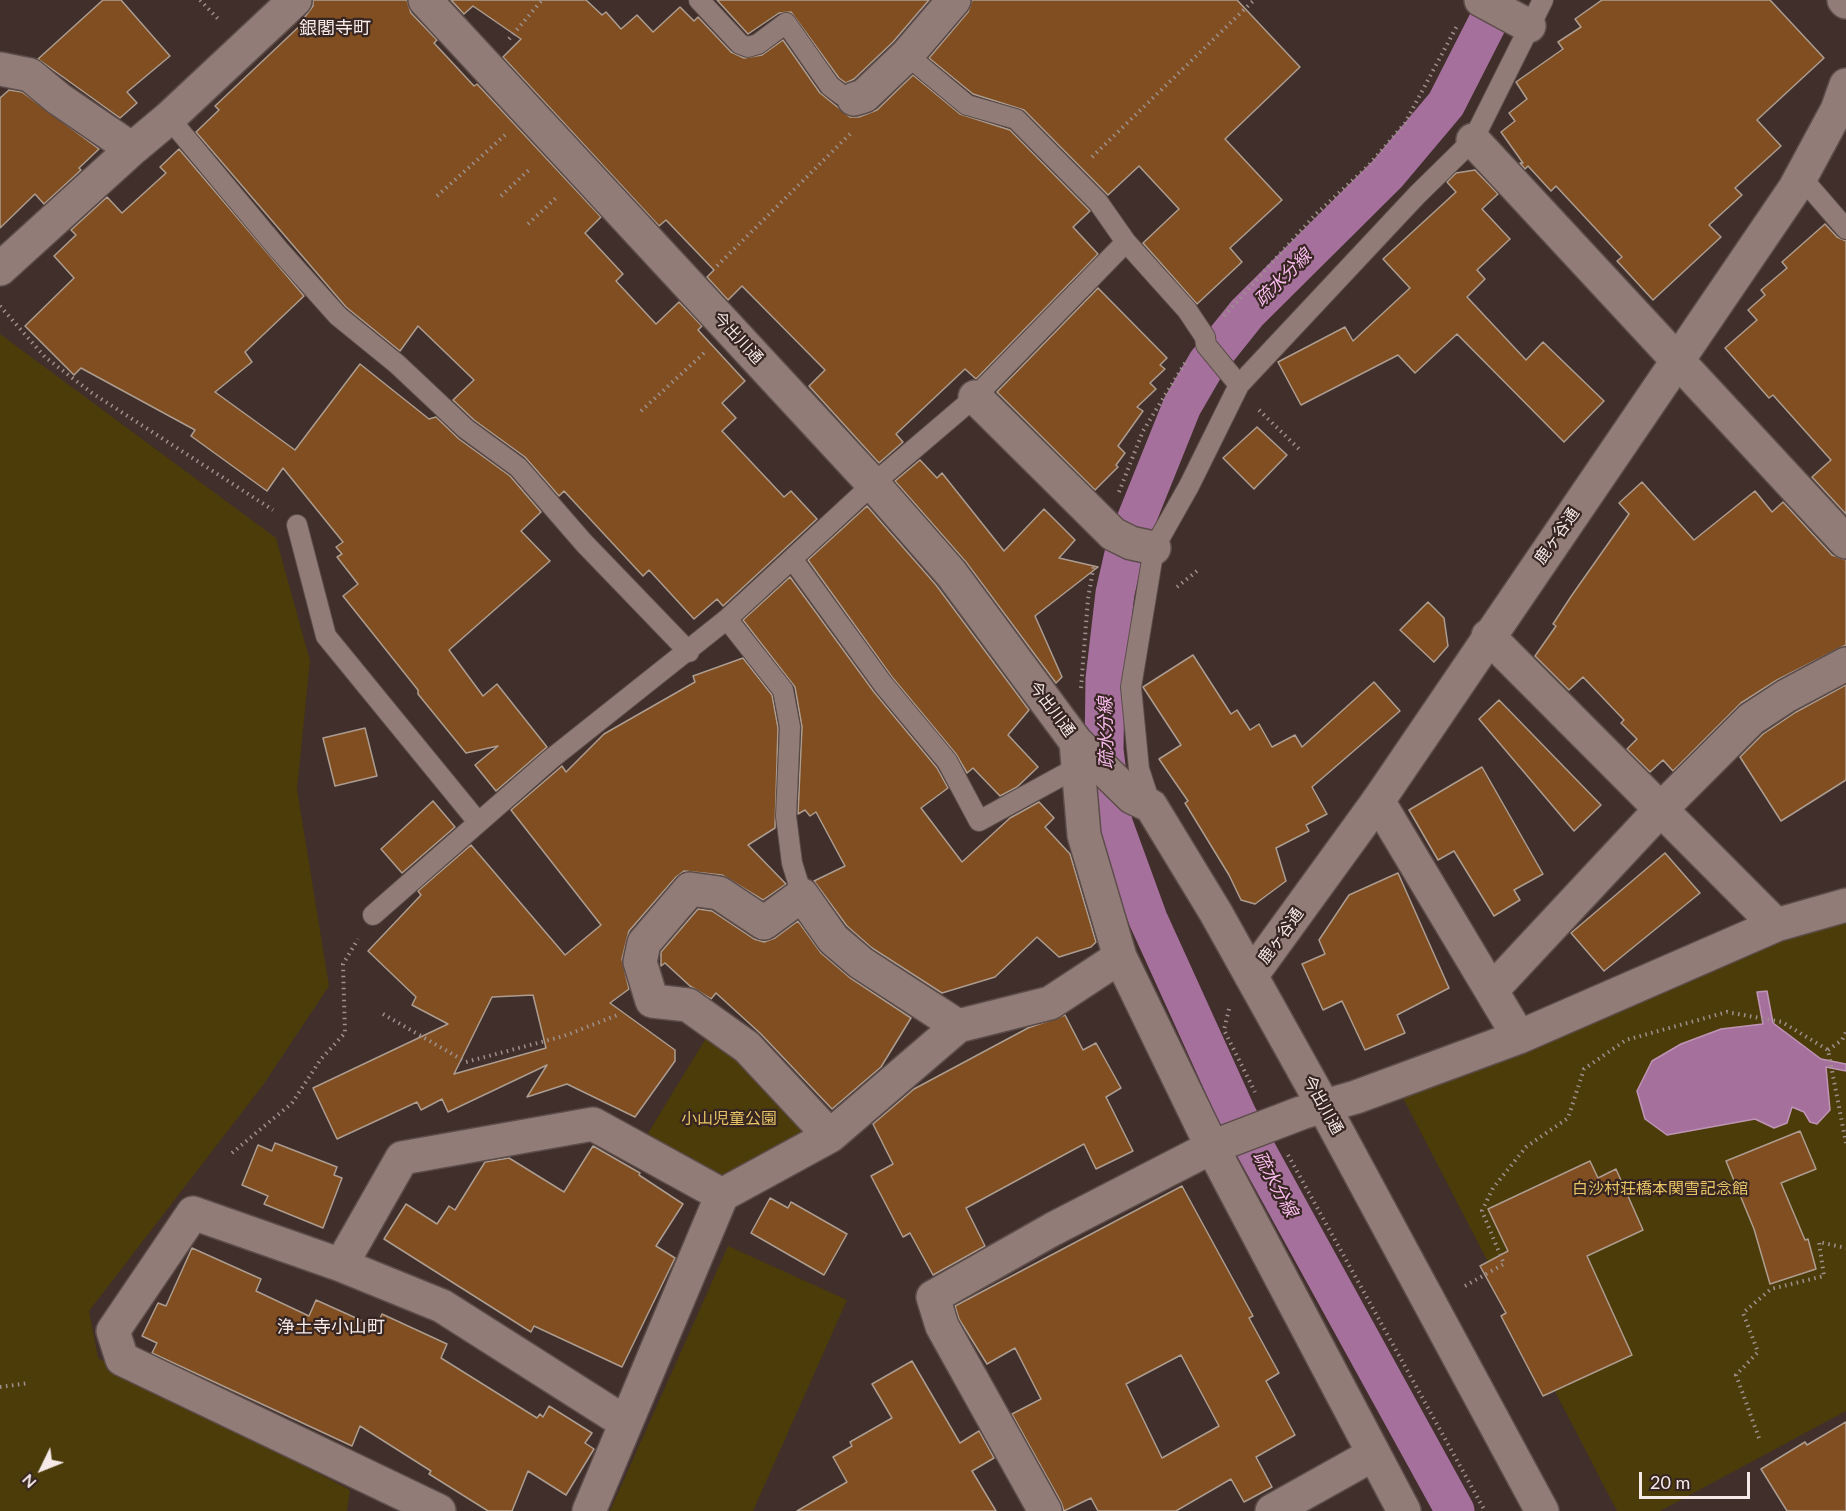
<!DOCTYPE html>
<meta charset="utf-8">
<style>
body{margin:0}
#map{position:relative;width:1846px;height:1511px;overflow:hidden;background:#402f2b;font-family:Lato,sans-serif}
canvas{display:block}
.north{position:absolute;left:12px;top:1439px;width:60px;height:60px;-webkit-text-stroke:4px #362521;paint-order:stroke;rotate:227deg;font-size:16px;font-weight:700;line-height:24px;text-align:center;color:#f6eae8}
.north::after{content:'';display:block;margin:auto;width:21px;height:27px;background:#f6eae8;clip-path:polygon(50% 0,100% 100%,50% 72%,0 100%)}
.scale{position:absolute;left:1639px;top:1472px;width:111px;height:27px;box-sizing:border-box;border:3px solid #f6eae8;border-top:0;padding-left:8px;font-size:18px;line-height:21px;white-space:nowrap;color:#f6eae8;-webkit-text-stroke:4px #362521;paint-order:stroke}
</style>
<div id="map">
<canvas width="1846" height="1511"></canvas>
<div class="north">N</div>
<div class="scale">20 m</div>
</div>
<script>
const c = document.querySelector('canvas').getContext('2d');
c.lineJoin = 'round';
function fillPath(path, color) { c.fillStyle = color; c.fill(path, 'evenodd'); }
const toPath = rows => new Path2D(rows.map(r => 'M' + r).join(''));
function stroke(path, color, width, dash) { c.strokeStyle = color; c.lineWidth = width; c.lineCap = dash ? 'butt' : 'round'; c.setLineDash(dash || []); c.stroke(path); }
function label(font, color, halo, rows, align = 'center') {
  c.font = font + ' Lato,"Noto Sans JP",sans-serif'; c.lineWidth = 4.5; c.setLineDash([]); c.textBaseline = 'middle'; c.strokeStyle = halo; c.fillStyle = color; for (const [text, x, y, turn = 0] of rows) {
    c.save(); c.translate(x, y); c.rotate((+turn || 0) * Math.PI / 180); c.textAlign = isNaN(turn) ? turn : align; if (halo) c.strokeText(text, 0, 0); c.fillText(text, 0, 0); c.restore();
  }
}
fillPath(toPath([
 [0,334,276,538,310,661,297,789,329,986,263,1085,89,1311,98,1358,350,1490,347,1511,0,1511],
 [1846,918,1846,1411,1660,1511,1617,1511,1401,1094,1783,935],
 [714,1025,830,1136,722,1195,639,1148],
 [728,1246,847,1300,753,1511,610,1511]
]), '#4c3c0a');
const water = toPath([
 [1767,991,1773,1023,1821,1059,1846,1064,1846,1071,1826,1067,1830,1110,1817,1124,1810,1122,1804,1112,1792,1107,1787,1123,1774,1128,1755,1119,1667,1135,1645,1119,1637,1091,1652,1061,1681,1044,1721,1029,1763,1024,1757,992,1767,991]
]);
fillPath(water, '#a6709d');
stroke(water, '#be95b4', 1.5);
stroke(toPath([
 [1455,1511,1238,1117,1148,919,1113,823,1104,750,1105,679,1115,593,1126,545,1182,406,1207,363,1247,313,1387,174,1446,104,1499,0]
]), '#a6709d', 39);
const building = toPath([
 [103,0,121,0,170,56,127,92,137,103,120,118,38,59,103,0],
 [313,0,407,0,411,13,437,40,434,43,474,86,477,84,601,217,585,233,623,274,616,281,656,324,679,302,702,326,698,330,745,381,722,403,736,418,722,431,784,497,791,491,817,519,723,606,717,599,694,619,649,570,643,576,564,491,559,496,525,457,474,420,453,400,474,380,418,326,400,351,346,307,196,132,219,110,215,106,306,20,304,18,313,6,313,0],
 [451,0,586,0,602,15,606,12,621,29,637,15,653,32,680,7,694,21,698,17,731,52,744,58,762,55,783,40,820,93,850,117,859,117,877,110,913,75,960,114,1010,130,1089,210,1090,211,1073,227,1098,254,976,379,965,369,896,434,903,442,879,463,809,386,825,370,742,286,728,300,707,277,714,270,666,220,659,226,503,57,521,39,473,6,464,14,451,0],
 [717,0,929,0,893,42,854,79,846,83,839,78,791,12,779,13,748,34,717,0],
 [972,0,1237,0,1300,67,1225,139,1282,200,1230,248,1242,262,1197,304,1143,243,1179,209,1139,166,1108,195,1024,110,973,94,929,58,968,12,972,0],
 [1602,0,1770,0,1824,58,1757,120,1781,146,1735,188,1742,195,1709,225,1721,237,1653,300,1617,261,1622,257,1556,186,1551,191,1528,166,1525,169,1520,163,1523,163,1501,132,1515,121,1509,113,1527,99,1516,82,1563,49,1558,42,1581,27,1575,19,1602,0],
 [9,90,22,92,99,149,79,168,81,170,44,204,35,194,0,228,0,98,9,90],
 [179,149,304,296,245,352,252,362,215,392,295,450,360,364,429,419,436,417,459,439,510,476,541,512,521,531,550,561,449,650,483,696,497,684,547,747,496,791,475,765,498,746,466,753,418,694,418,690,343,596,358,584,337,557,342,554,336,547,343,542,283,468,267,491,191,436,195,430,81,368,74,375,25,326,74,278,54,256,76,235,71,230,107,197,122,213,166,173,160,167,179,149],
 [1475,170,1498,194,1482,209,1510,239,1477,270,1485,279,1467,297,1526,360,1543,342,1604,401,1564,442,1457,334,1415,373,1398,355,1301,405,1278,362,1345,327,1353,341,1410,288,1383,259,1456,192,1447,182,1456,173,1475,170],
 [1825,224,1837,237,1846,241,1846,514,1812,477,1831,460,1773,395,1769,398,1725,348,1757,320,1748,310,1765,295,1761,290,1787,268,1782,262,1825,224],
 [1098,288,1167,358,1160,365,1165,369,1150,383,1156,389,1137,407,1143,411,1118,446,1125,453,1116,465,1118,467,1095,490,997,392,1098,288],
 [1257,427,1287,455,1254,489,1223,458,1257,427],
 [920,460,937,478,942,473,1004,551,1044,509,1075,540,1059,558,1098,567,1035,616,1062,677,1056,683,966,562,895,481,920,460],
 [1642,482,1694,540,1755,491,1772,512,1783,502,1832,555,1846,560,1846,645,1777,680,1741,703,1673,771,1663,760,1650,772,1627,749,1637,739,1621,723,1624,720,1583,677,1569,690,1535,656,1556,626,1553,624,1572,595,1629,514,1619,503,1642,482],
 [867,506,936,585,1029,710,1008,735,1038,767,1017,787,1000,796,973,768,967,773,956,754,892,677,808,560,867,506],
 [790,577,874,692,937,768,948,788,921,808,962,862,1010,818,1039,802,1054,818,1045,827,1070,854,1096,942,1091,947,1059,957,1037,937,995,977,942,993,872,948,847,926,814,881,845,866,816,812,810,816,805,810,798,814,802,727,795,687,743,620,790,577],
 [1428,602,1444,618,1448,646,1434,662,1400,630,1428,602],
 [1193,655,1231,714,1237,710,1250,730,1259,724,1272,747,1295,735,1302,747,1374,682,1400,711,1312,787,1327,814,1306,825,1309,831,1276,848,1286,881,1255,904,1241,900,1229,875,1185,803,1188,801,1159,759,1181,745,1143,687,1193,655],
 [743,658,772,695,778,728,775,828,748,845,786,884,763,900,722,875,684,871,676,877,629,931,622,959,629,989,610,1003,675,1050,675,1061,635,1117,567,1084,527,1097,547,1065,448,1112,442,1099,421,1110,417,1102,337,1139,313,1088,448,1024,412,1005,416,997,368,951,421,895,418,891,471,845,565,955,601,925,511,810,562,766,566,772,604,734,695,682,693,676,743,658],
 [533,995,546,1048,454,1074,492,997,533,995],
 [1846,685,1846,780,1781,821,1740,757,1763,734,1796,712,1846,685],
 [1499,700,1601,805,1574,831,1479,719,1499,700],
 [365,728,377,776,335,786,323,738,365,728],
 [1482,767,1543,874,1514,890,1520,900,1494,916,1454,851,1438,860,1409,810,1482,767],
 [433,801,455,827,402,873,381,849,433,801],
 [1665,853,1700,893,1604,971,1571,933,1665,853],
 [1398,873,1449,988,1397,1015,1405,1033,1365,1050,1342,1001,1323,1010,1302,964,1325,954,1319,940,1349,895,1398,873],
 [698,909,712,911,754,939,764,942,775,938,798,921,821,953,849,977,911,1018,881,1067,832,1109,761,1034,716,993,711,999,690,986,665,963,661,966,661,952,698,909],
 [1065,1015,1083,1050,1096,1043,1121,1088,1106,1097,1133,1151,1096,1169,1084,1144,966,1208,985,1246,933,1275,910,1233,903,1237,871,1176,893,1164,873,1124,914,1089,1028,1028,1065,1015],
 [1800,1131,1816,1169,1781,1183,1805,1240,1808,1239,1816,1269,1770,1284,1754,1229,1726,1161,1800,1131],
 [275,1143,337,1167,334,1175,342,1178,323,1228,264,1204,268,1196,242,1185,258,1145,272,1151,275,1143],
 [593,1146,640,1173,639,1175,683,1204,656,1246,675,1258,622,1367,534,1326,531,1332,384,1239,406,1204,437,1224,449,1206,455,1210,485,1162,509,1158,564,1192,593,1146],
 [1590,1161,1598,1178,1616,1169,1643,1230,1587,1256,1632,1355,1543,1396,1501,1316,1506,1313,1480,1266,1508,1251,1488,1209,1590,1161],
 [1182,1186,1253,1316,1249,1318,1279,1373,1266,1381,1295,1435,1256,1457,1272,1487,1244,1502,1231,1479,1176,1511,1098,1511,1091,1498,1064,1511,1061,1502,1012,1414,1041,1399,1015,1348,987,1364,959,1319,955,1306,1182,1186],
 [1181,1355,1219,1426,1162,1458,1126,1384,1181,1355],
 [770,1198,788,1208,791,1202,847,1234,824,1275,751,1233,770,1198],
 [192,1248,261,1279,256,1291,309,1316,316,1300,376,1327,382,1314,447,1344,441,1358,537,1418,540,1414,543,1417,549,1406,592,1433,585,1443,594,1449,566,1495,528,1471,512,1511,488,1511,429,1474,431,1471,360,1426,352,1446,152,1353,157,1343,142,1336,158,1303,166,1306,192,1248],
 [912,1361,960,1443,979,1431,994,1458,972,1471,996,1511,797,1511,847,1482,833,1457,852,1446,850,1442,892,1418,872,1384,912,1361],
 [1846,1422,1846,1511,1787,1511,1761,1469,1805,1442,1807,1445,1846,1422]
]);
fillPath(building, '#804e20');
stroke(building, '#ad9d90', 1.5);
const lane = toPath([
 [699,0,740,44,748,47,758,44,786,23,830,86,842,95,854,99],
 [907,55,967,105,1016,119,1098,202,1126,242,1187,310,1205,337,1206,345,1239,385],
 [169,118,279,250,338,316,397,364,466,429,518,467,584,543,689,652],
 [1801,177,1846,229],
 [297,525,326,636,478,822],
 [793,560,883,684,947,761,979,821,1078,767],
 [727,619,783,690,790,727,786,816,792,863,802,895],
 [1151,806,1139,769,1131,687,1154,548,1189,486,1239,385,1417,195,1473,140,1543,0],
 [373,915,551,759,727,619,873,484,975,397,1126,242]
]);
const street = toPath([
 [1481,0,1529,26],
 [1844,0,1846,2],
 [0,69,30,75,59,99,132,149],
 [854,99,864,96,907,55,954,0],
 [1473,140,1846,542],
 [0,269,132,149,169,118,295,0],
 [975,397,1113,534,1131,543,1154,548],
 [1488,636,1776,925],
 [1076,742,1084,835,1120,957],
 [1378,801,1519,1037],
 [1492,990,1660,810,1751,719,1786,696,1846,664],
 [830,1136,747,1047,688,1005,652,1001,640,962,644,943,690,889,719,893,764,923,802,895,833,939,861,963,958,1026],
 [341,1265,402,1158,593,1124,722,1195],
 [439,1511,122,1359,113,1331,193,1213,341,1265,442,1306,626,1423],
 [589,1511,722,1195,830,1136,958,1026,1050,1003,1120,957,1212,1147,1301,1113,1356,1097,1519,1037,1776,925,1846,905],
 [1045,1511,942,1326,933,1297,1053,1229,1212,1147,1404,1511],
 [1272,1511,1374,1454]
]);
const secondary = toPath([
 [425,0,873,484,951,573,1076,742,1132,797,1151,806,1216,913,1323,1105,1542,1511],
 [1251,976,1378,801,1795,188,1837,110,1846,85]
]);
stroke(lane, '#5c4d4a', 22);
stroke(street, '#5c4d4a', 36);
stroke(secondary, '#5c4d4a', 36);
stroke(toPath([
 [200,0,220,21],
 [509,39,542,0],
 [1092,157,1254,0],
 [437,196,505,135],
 [501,196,531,168],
 [528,224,558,196],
 [717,266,850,134],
 [0,306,45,357,92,393,273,510],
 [1224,316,1315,215,1368,166,1405,123,1458,24],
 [1259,410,1299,449],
 [641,411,704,353],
 [1119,492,1143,431,1185,363],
 [1177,587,1197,571],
 [1081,688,1088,599,1094,564],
 [1229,1009,1224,1030,1255,1092],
 [383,1014,466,1062,564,1036,620,1014],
 [1828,1050,1842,1040,1846,1032],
 [232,1153,292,1103,321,1059,345,1033,343,964,358,939],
 [1288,1155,1485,1511],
 [1465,1286,1504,1264,1482,1211,1493,1188,1526,1147,1568,1118,1584,1069,1626,1040,1727,1012,1782,1022,1828,1050,1846,1143],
 [0,1387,29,1383],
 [1759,1438,1736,1375,1758,1352,1743,1313,1771,1289,1824,1276,1819,1242,1846,1248]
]), '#9e908d', 4, [1.5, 4.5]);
stroke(lane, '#917c78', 20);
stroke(street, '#917c78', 33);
stroke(secondary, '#917c78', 33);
label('16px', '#f6eae8', '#362521', [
 ["今出川通",738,338,47],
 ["鹿ヶ谷通",1557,536,-55],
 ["今出川通",1052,709,53],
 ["鹿ヶ谷通",1281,936,-54],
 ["今出川通",1323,1105,61]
]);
label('16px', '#e6c364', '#362521', [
 ["小山児童公園",729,1119],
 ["白沙村荘橋本関雪記念館",1660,1189]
]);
label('18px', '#f6eae8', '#362521', [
 ["銀閣寺町",335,28],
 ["浄土寺小山町",331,1327]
]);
label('italic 18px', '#fabcef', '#362521', [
 ["疏水分線",1283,278,-45],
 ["疏水分線",1106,733,-91],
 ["疏水分線",1275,1184,61]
]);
</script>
